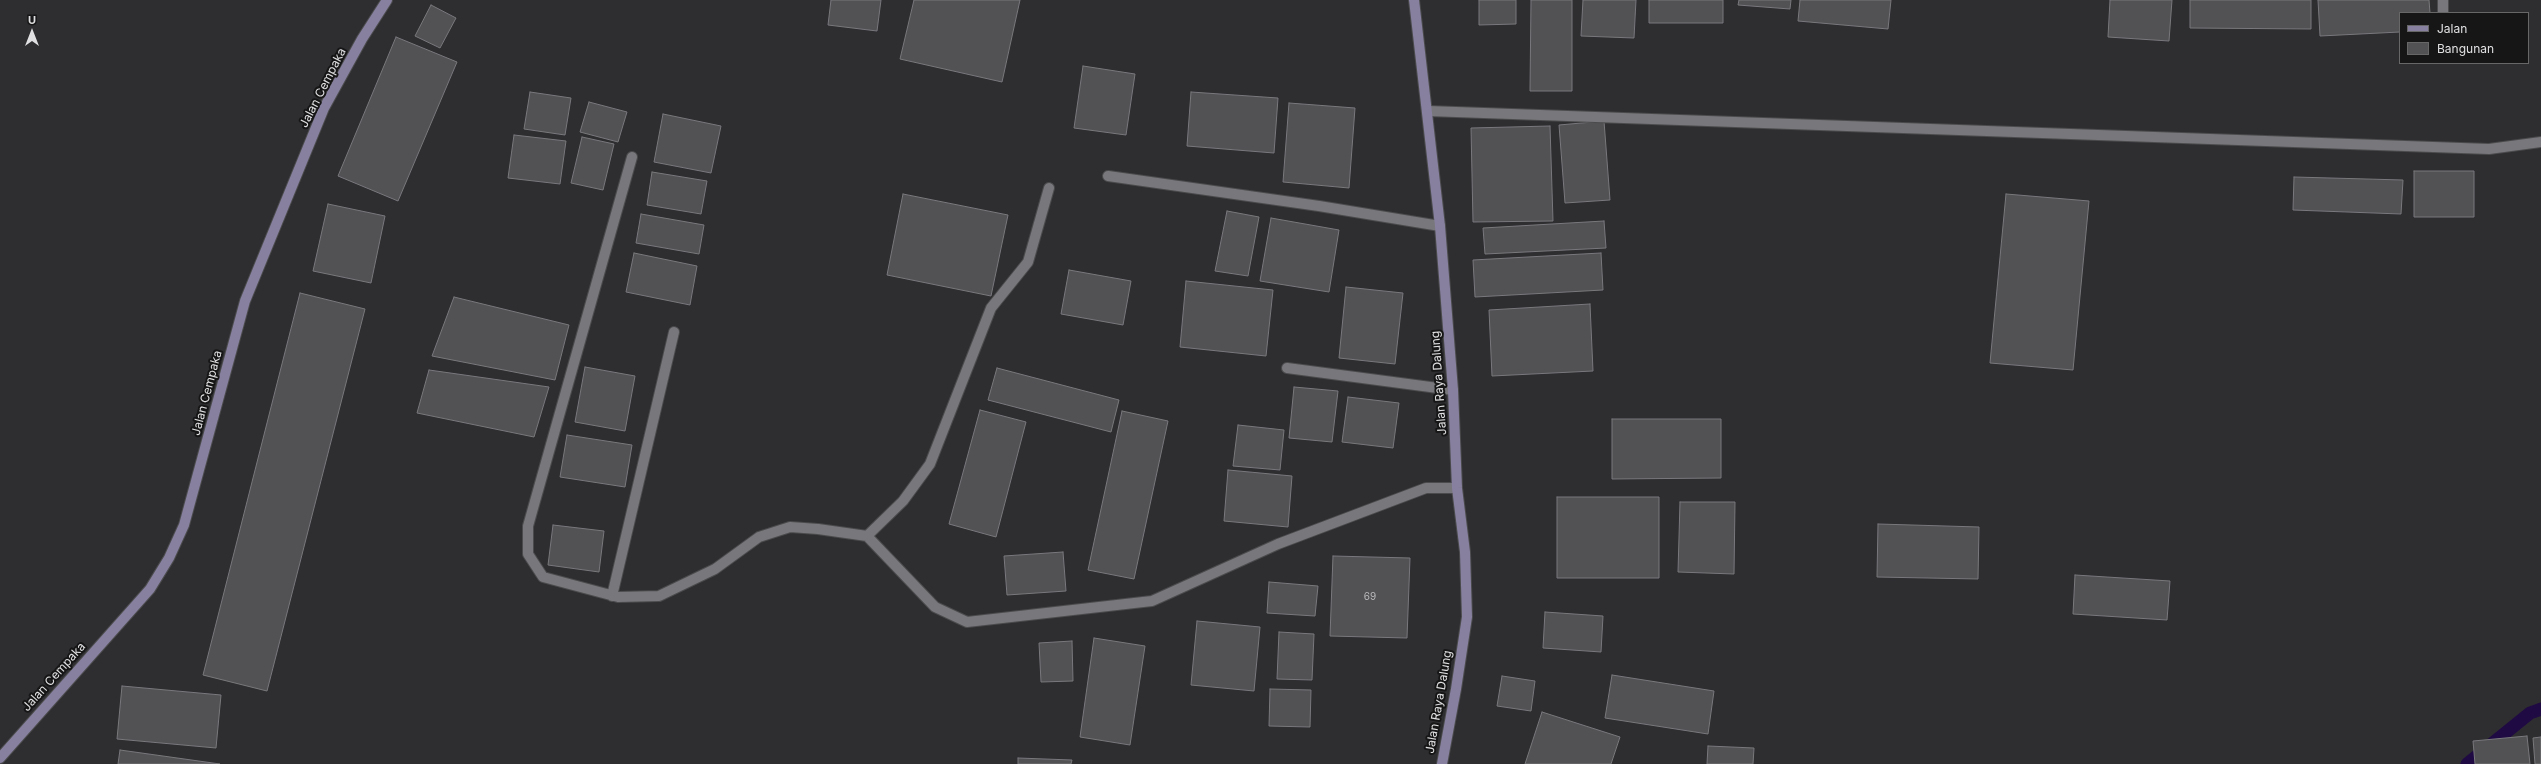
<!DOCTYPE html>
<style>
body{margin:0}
#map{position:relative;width:2541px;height:764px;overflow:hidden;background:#2e2d30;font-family:Inter,sans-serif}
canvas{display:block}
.legend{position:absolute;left:2399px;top:12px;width:130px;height:52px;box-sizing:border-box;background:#161617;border:1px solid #676768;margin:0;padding:5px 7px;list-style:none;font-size:12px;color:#e0e0e2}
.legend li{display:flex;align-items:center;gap:8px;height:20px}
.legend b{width:20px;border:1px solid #676768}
.north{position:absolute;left:12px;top:12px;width:40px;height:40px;-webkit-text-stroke:3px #161617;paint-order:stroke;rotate:0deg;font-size:11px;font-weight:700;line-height:16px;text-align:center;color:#e0e0e2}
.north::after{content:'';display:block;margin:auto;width:14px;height:18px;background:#e0e0e2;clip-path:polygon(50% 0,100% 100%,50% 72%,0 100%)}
</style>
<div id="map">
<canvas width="2541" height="764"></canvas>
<ul class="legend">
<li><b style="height:5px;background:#87809f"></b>Jalan</li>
<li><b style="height:11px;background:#525255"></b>Bangunan</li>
</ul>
<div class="north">U</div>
</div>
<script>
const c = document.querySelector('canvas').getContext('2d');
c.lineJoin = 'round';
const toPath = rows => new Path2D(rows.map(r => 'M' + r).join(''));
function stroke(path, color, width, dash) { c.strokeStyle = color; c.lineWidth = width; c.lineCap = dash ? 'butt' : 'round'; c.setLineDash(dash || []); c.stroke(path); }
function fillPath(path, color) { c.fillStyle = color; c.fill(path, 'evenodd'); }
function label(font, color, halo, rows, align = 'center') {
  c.font = font + ' Inter,sans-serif'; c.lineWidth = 4; c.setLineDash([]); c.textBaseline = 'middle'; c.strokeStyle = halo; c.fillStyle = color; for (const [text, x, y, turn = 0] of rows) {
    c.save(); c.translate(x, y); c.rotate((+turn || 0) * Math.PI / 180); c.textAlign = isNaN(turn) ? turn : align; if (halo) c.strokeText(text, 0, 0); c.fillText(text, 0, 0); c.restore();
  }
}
stroke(toPath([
 [2467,764,2530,713,2541,709]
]), '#1f0a43', 13);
const building = toPath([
 [831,0,881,0,877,31,828,25,831,0],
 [914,0,1020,0,1002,82,900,59,914,0],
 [1479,0,1516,0,1516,24,1479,25,1479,0],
 [1531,0,1572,0,1572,91,1530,91,1531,0],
 [1583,0,1636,0,1634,38,1581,36,1583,0],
 [1649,0,1723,0,1723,23,1649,23,1649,0],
 [1739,0,1791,0,1790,9,1738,5,1739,0],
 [1800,0,1891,0,1888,29,1798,21,1800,0],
 [2110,0,2172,0,2169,41,2108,37,2110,0],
 [2190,0,2311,0,2311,29,2190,28,2190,0],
 [2318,0,2429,0,2430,13,2400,13,2400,32,2320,36,2318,0],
 [431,5,456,18,440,48,415,36,431,5],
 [396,37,457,62,398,201,338,176,396,37],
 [1083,66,1135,74,1126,135,1074,128,1083,66],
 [530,92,571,98,565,135,524,129,530,92],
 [1191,92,1278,98,1274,153,1187,146,1191,92],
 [589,102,627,112,618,142,580,132,589,102],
 [1289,103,1355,108,1349,188,1283,182,1289,103],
 [663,114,721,126,711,173,654,162,663,114],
 [1604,121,1610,200,1565,203,1559,125,1604,121],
 [1550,126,1553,221,1473,222,1471,128,1550,126],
 [514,135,566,141,560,184,508,178,514,135],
 [582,137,614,144,603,190,571,183,582,137],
 [2414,171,2474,171,2474,217,2414,217,2414,171],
 [652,172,707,181,701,214,647,205,652,172],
 [2294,177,2403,180,2401,214,2293,210,2294,177],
 [903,194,1008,215,991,296,887,275,903,194],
 [2006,194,2089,201,2073,370,1990,363,2006,194],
 [328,204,385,216,371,283,313,271,328,204],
 [1227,211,1259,217,1248,276,1215,271,1227,211],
 [641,214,704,225,699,254,636,243,641,214],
 [1271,218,1339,230,1329,292,1260,281,1271,218],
 [1604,221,1606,248,1485,254,1483,228,1604,221],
 [634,253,697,266,690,305,626,292,634,253],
 [1601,253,1603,290,1475,297,1473,260,1601,253],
 [1069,270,1131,281,1123,325,1061,314,1069,270],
 [1186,281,1273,290,1266,356,1180,347,1186,281],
 [1346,287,1403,293,1395,364,1339,358,1346,287],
 [300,293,365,309,267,691,203,675,300,293],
 [454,297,569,325,555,380,432,356,454,297],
 [1590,304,1593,371,1492,376,1489,310,1590,304],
 [585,367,635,376,625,431,575,422,585,367],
 [997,368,1119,400,1111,432,988,400,997,368],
 [429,370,549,387,534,437,417,413,429,370],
 [1294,387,1338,391,1332,442,1289,438,1294,387],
 [1348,397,1399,403,1393,448,1342,442,1348,397],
 [980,410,1026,422,996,537,949,524,980,410],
 [1122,411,1168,421,1134,579,1088,570,1122,411],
 [1612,419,1721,419,1721,478,1612,479,1612,419],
 [1238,425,1284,430,1280,470,1233,466,1238,425],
 [567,435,632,445,625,487,560,477,567,435],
 [1228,470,1292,476,1288,527,1224,521,1228,470],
 [1557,497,1659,497,1659,578,1557,578,1557,497],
 [1680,502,1735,502,1734,574,1678,572,1680,502],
 [1878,524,1979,527,1978,579,1877,577,1878,524],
 [553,525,604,531,599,572,548,565,553,525],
 [1063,552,1066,591,1007,595,1004,556,1063,552],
 [1333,556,1410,558,1407,638,1330,636,1333,556],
 [2075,575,2170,581,2167,620,2073,614,2075,575],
 [1269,582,1318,586,1315,616,1267,613,1269,582],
 [1545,612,1603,616,1601,652,1543,648,1545,612],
 [1197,621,1260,627,1254,691,1191,685,1197,621],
 [1279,632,1314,634,1312,680,1277,679,1279,632],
 [1094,638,1145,646,1130,745,1080,737,1094,638],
 [1072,641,1073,681,1041,682,1039,643,1072,641],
 [1612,675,1714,691,1708,734,1605,718,1612,675],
 [1502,676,1535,681,1531,711,1497,706,1502,676],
 [122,686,221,695,216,748,117,739,122,686],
 [1270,689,1311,690,1310,727,1269,726,1270,689],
 [1542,712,1620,737,1611,764,1525,764,1542,712],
 [2527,736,2530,764,2475,764,2473,741,2527,736],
 [2541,737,2541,764,2535,764,2533,738,2541,737],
 [1708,746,1754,748,1753,764,1707,764,1708,746],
 [120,750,220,764,118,764,120,750],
 [1018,758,1072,760,1071,764,1018,764,1018,758]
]);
fillPath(building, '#525255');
stroke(building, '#79787c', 1);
const lane = toPath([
 [1287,368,1453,390]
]);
const street = toPath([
 [2443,0,2443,13],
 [1428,111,2489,149,2541,142],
 [632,157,528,526,528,554,543,577,618,597,659,596,715,569,759,537,790,527,818,529,867,536,935,607,967,622,1152,601,1278,544,1426,488,1457,488],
 [1108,176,1319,206,1440,226],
 [867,536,903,501,930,464,991,308,1028,262,1049,188],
 [612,596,674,332]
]);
const secondary = toPath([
 [1414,0,1440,226,1453,390,1457,488,1465,552,1467,617,1456,689,1442,764],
 [0,758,150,589,169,558,184,525,245,301,324,108,362,39,387,0]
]);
stroke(lane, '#4b4b4d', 12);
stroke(street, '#4b4b4d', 12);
stroke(secondary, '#4b4b4d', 12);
stroke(lane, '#78777b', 10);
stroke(street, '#78777b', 10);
stroke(secondary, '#87809f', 10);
label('10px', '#bcbcbf', null, [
 ["69",1370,597]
]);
label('12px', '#e0e0e2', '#161617', [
 ["Jalan Cempaka",323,88,-63],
 ["Jalan Raya Dalung",1439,383,-94],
 ["Jalan Cempaka",207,393,-75],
 ["Jalan Cempaka",54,677,-48],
 ["Jalan Raya Dalung",1439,702,-80]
]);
</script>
